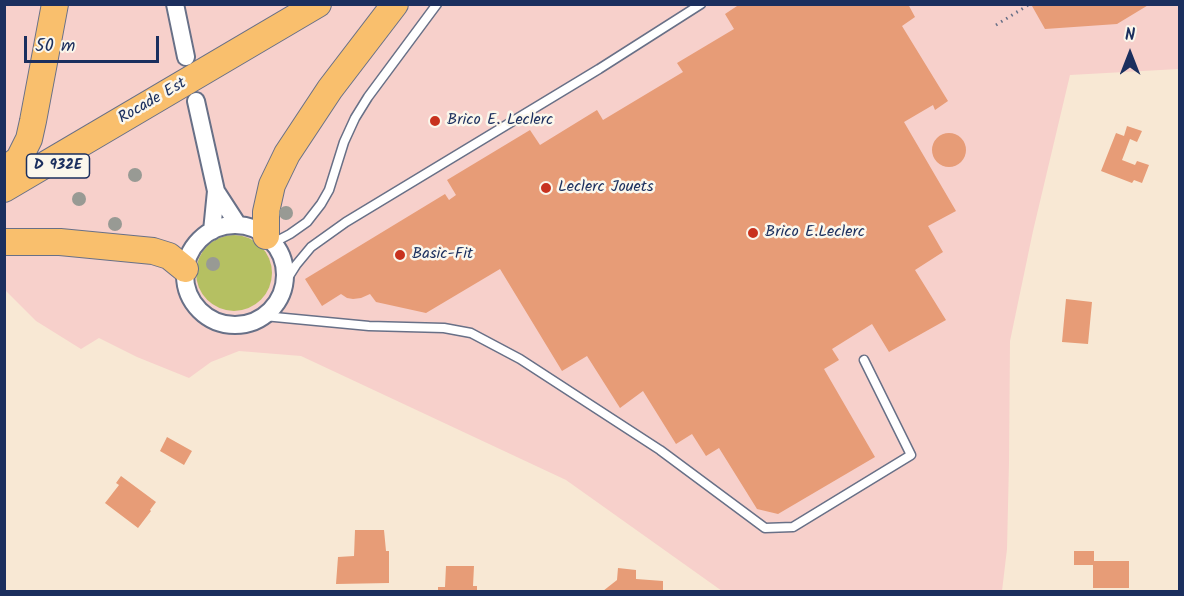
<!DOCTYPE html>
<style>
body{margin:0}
#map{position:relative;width:1184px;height:596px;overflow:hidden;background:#f8e8d4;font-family:Kalam,sans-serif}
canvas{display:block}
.frame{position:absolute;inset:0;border:6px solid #1b2f5e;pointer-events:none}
.north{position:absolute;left:1100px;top:24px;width:60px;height:60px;-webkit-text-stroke:4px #fbf7ec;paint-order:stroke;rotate:0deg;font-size:16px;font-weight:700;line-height:24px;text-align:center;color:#1b2f5e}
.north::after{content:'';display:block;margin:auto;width:21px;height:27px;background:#1b2f5e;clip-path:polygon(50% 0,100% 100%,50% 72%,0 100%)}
.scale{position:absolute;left:24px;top:36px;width:135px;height:27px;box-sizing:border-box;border:3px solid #1b2f5e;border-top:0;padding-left:8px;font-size:18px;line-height:21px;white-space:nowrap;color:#1b2f5e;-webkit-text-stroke:4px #fbf7ec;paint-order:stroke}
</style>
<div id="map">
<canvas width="1184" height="596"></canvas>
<div class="frame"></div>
<div class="north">N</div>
<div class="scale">50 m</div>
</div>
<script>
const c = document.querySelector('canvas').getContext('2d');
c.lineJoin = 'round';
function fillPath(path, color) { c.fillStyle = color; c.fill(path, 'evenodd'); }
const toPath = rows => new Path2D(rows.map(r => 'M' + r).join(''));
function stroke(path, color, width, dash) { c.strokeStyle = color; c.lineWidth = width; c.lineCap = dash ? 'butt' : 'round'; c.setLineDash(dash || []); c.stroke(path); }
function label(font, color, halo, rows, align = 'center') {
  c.font = font + ' Kalam,sans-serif'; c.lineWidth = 5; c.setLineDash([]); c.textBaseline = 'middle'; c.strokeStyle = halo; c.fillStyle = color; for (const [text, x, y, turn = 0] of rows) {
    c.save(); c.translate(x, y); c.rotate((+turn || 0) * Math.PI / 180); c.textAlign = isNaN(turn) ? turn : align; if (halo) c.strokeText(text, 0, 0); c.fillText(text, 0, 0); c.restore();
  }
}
fillPath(toPath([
 [4,5,1179,5,1179,69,1070,75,1033,231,1010,341,1009,463,1007,549,1002,591,722,591,566,480,301,356,239,351,211,362,189,378,137,357,99,338,81,349,36,321,5,290]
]), '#f7d0cb');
fillPath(toPath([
 '196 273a38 38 0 1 1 76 0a38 38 0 1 1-76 0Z'
]), '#b5c062');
fillPath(toPath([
 [740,4,908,4,915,17,902,26,948,101,935,110,933,105,904,122,956,211,928,226,943,252,915,270,946,320,889,352,872,324,832,349,839,360,824,369,875,457,778,514,757,509,719,448,706,456,692,434,676,444,643,391,620,408,587,356,562,371,500,269,426,313,376,302,370,294,361,298,353,299,347,298,341,294,322,306,305,279,445,194,449,200,456,195,447,180,530,130,540,145,597,110,603,120,683,72,677,63,734,29,725,14],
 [1034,4,1150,4,1117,24,1045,29,1032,6],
 [1127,126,1142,131,1137,142,1130,139,1122,160,1135,165,1137,161,1149,165,1142,183,1134,180,1132,183,1101,171,1116,133,1124,136],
 '932 150a17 17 0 1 1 34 0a17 17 0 1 1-34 0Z',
 [1066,299,1092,302,1088,344,1062,342],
 [167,437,192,451,184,465,160,451],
 [121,476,156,502,150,510,151,511,138,528,105,503,119,485,116,483],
 [355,530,384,530,386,551,389,551,389,583,336,584,338,557,354,556],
 [1074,551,1094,551,1094,561,1129,561,1129,588,1093,588,1093,565,1074,565],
 [446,566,474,566,473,586,477,586,477,591,438,591,438,587,445,587],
 [618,568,636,570,636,579,663,581,663,591,603,591,617,580]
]), '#e79c77');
const lane = toPath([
 [273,243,290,234,307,222,321,204,329,190,344,142,355,118,368,97,437,4],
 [284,284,296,265,311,247,346,222,599,69,701,4],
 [264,316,369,326,444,328,471,333,520,359,660,450,765,528,793,527,911,455,864,360]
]);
const street = toPath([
 [175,4,186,57],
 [196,101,216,191,212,231],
 [216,191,238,225],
 '185 275a50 50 0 1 1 100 0a50 50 0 1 1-100 0Z'
]);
const primary = toPath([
 [4,171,19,159,29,139,33,121,55,4],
 [4,189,318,4],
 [266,236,266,212,272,185,287,154,330,89,395,4],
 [4,242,60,242,153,251,169,256,185,269]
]);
stroke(lane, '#687087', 11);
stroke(street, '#687087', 20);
stroke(primary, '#687087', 28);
stroke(toPath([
 [996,25,1030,4]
]), '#687087', 3, [1.5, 4.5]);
stroke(lane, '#fff', 8);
stroke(street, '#fff', 16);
stroke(primary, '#f9bf6d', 26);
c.fillStyle = '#989a94';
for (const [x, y] of [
 [135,175],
 [79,199],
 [286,213],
 [115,224],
 [213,264]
]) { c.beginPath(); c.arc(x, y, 7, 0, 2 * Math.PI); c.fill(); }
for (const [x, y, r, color] of [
 [435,121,6,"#c8321e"],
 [546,188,6,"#c8321e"],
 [753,233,6,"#c8321e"],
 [400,255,6,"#c8321e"]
]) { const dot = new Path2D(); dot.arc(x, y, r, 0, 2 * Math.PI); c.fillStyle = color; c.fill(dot); stroke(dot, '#fbf7ec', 2); }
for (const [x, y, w] of [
 [58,166,63]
]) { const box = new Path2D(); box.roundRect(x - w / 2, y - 12, w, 24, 4.5); c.fillStyle = '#fbf7ec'; c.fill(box); stroke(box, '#1b2f5e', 1.5); }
label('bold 15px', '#1b2f5e', null, [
 ["D 932E",58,166]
]);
label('16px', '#1b2f5e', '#fbf7ec', [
 ["Rocade Est",153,102,-30]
]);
label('16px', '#1b2f5e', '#fbf7ec', [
 ["Brico E. Leclerc",447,121],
 ["Leclerc Jouets",558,188],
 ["Brico E.Leclerc",765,233],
 ["Basic-Fit",412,255]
], 'left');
</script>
